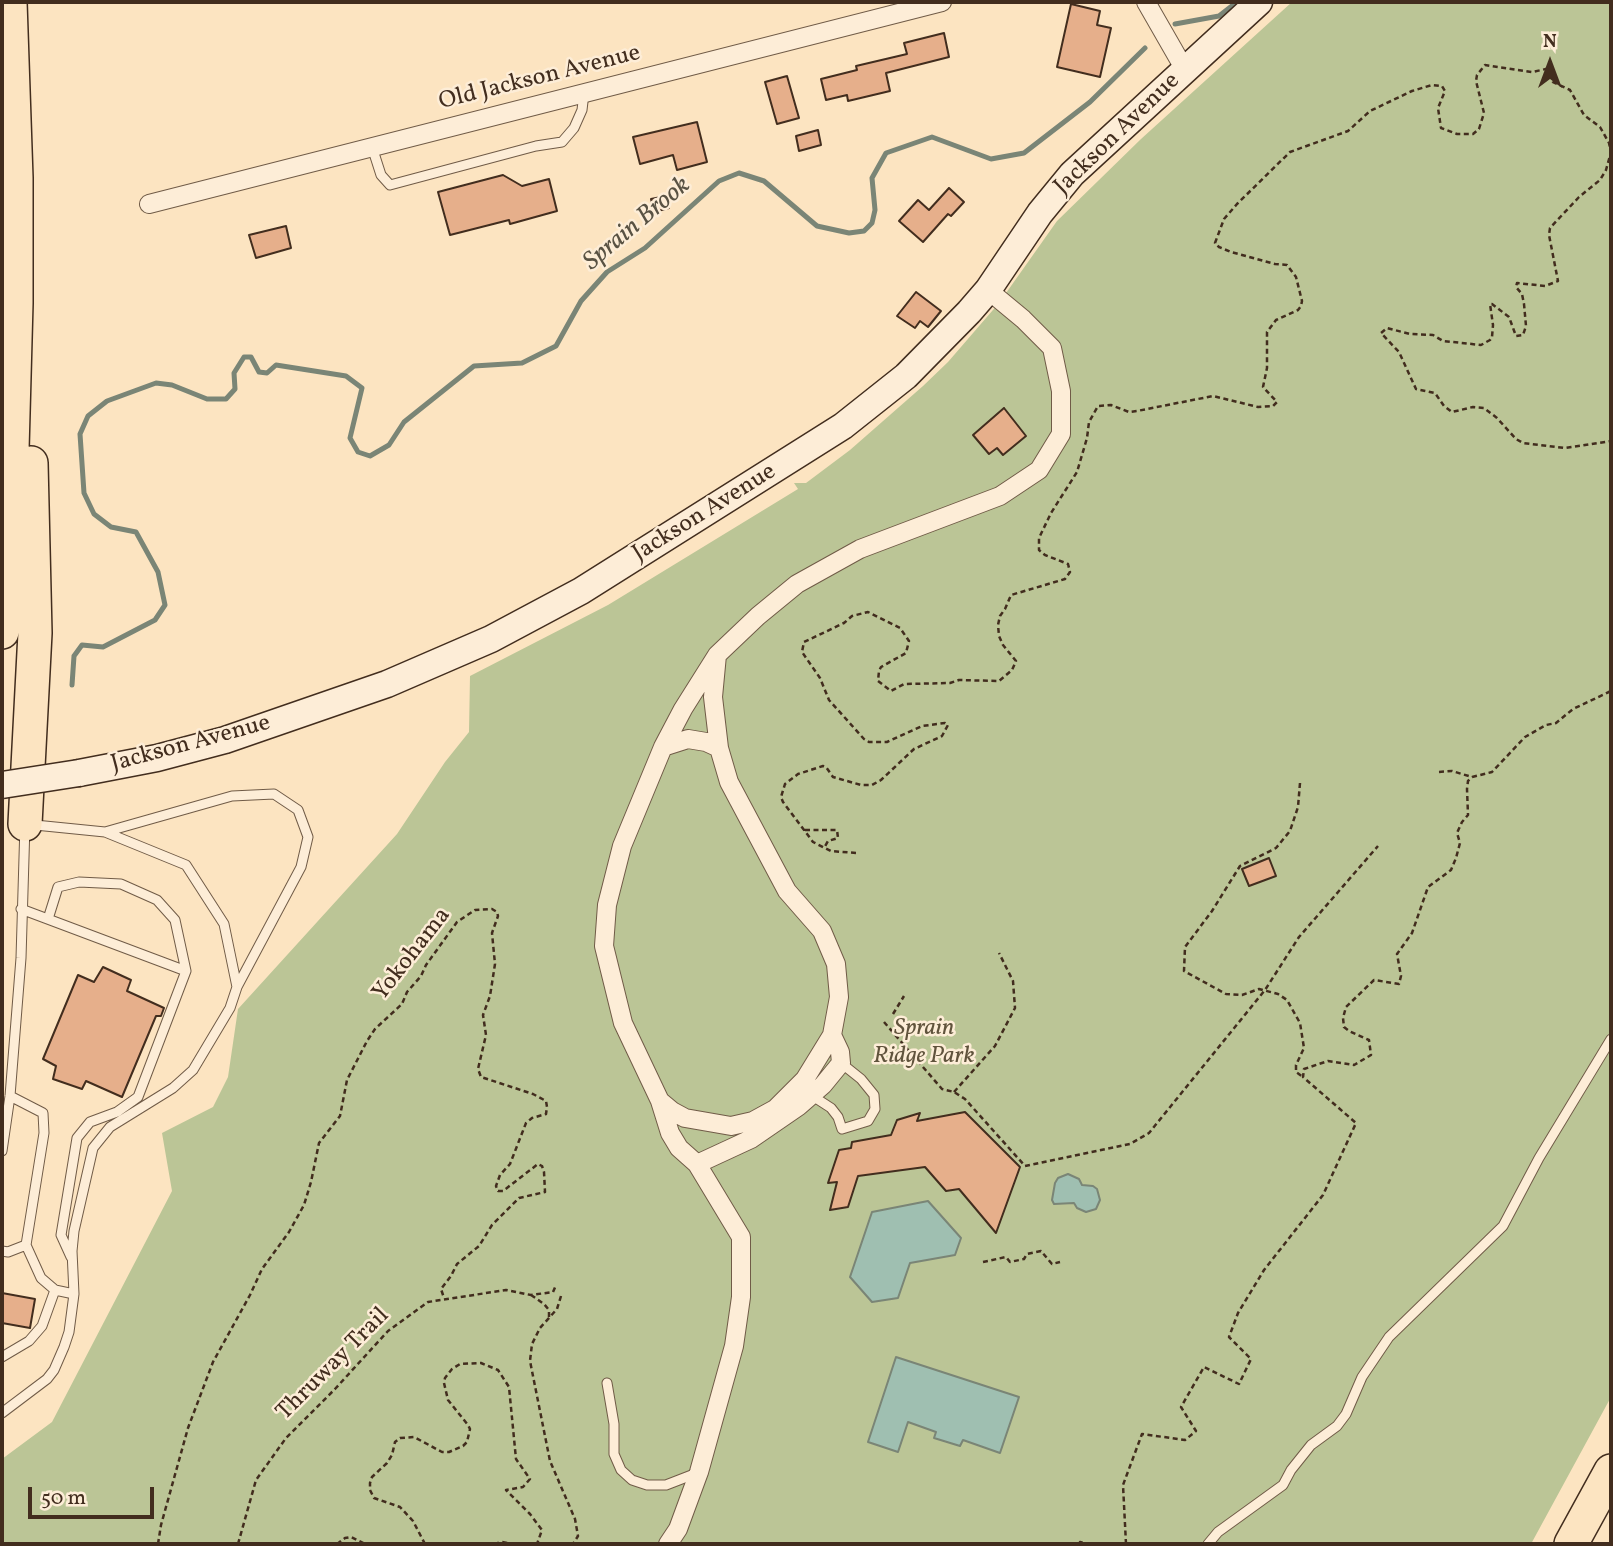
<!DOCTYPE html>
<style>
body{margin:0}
#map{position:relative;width:1613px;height:1546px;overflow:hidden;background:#fce4c1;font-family:Vollkorn,serif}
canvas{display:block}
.frame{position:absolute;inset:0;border:4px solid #422d1e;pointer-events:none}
.north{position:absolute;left:1515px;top:28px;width:70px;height:70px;-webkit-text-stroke:5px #fdedd7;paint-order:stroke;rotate:0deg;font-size:19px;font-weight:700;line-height:28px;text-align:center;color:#422d1e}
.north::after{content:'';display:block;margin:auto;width:24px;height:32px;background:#422d1e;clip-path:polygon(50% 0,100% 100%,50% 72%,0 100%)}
.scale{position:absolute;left:28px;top:1487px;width:126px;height:32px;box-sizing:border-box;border:4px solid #422d1e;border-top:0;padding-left:9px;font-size:21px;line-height:24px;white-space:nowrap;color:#422d1e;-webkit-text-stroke:5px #fdedd7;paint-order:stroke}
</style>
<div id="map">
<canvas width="1613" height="1546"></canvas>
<div class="frame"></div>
<div class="north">N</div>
<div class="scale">50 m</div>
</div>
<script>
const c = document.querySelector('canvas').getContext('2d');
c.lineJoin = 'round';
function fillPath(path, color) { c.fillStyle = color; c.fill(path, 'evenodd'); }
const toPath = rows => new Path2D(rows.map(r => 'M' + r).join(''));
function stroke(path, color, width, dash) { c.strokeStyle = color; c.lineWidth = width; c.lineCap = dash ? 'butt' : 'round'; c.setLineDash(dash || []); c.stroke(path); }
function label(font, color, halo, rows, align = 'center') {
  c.font = font + ' Vollkorn,serif'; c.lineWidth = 5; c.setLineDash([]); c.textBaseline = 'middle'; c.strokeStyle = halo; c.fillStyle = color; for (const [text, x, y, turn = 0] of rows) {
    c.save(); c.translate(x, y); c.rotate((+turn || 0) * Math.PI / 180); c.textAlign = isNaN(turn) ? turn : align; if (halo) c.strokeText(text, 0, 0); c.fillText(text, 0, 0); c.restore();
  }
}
fillPath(toPath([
 [1292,2,1611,2,1611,1397,1531,1544,2,1544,2,1459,52,1422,172,1191,162,1133,213,1107,228,1077,238,1009,397,834,445,762,469,732,470,676,608,605,798,489,794,483,806,483,850,450,923,386,948,362,999,303,1057,221,1141,139]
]), '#bbc596');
const water = toPath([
 [1068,1174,1079,1179,1082,1185,1093,1186,1097,1189,1100,1200,1096,1209,1086,1212,1077,1208,1074,1203,1054,1204,1052,1200,1055,1183,1058,1178,1068,1174],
 [928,1201,961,1238,955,1255,910,1263,898,1298,872,1302,850,1277,872,1212,928,1201],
 [896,1357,1019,1397,1000,1453,963,1440,960,1446,934,1438,936,1432,908,1422,898,1452,868,1442,896,1357]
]);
fillPath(water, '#9fbfb1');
stroke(water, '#7a8576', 2);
stroke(toPath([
 [1175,24,1219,16,1237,2],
 [72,685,74,656,82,645,103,647,155,620,165,605,158,572,136,532,111,527,94,514,84,493,80,434,88,416,107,401,156,383,172,385,207,399,226,399,235,389,234,373,244,357,251,357,259,372,267,373,276,365,346,376,362,388,350,438,358,452,370,456,389,445,404,422,474,366,522,363,556,346,581,301,607,272,645,248,719,181,739,173,764,181,817,226,849,233,864,231,872,223,875,210,872,178,886,153,932,137,991,159,1024,153,1090,102,1145,48]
]), '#7a8576', 5);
const building = toPath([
 [1071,4,1100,11,1097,25,1111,28,1100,77,1057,67,1071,4],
 [944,33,949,57,886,73,890,91,848,101,847,95,826,100,821,79,857,70,856,66,907,54,904,43,944,33],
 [787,76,799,118,777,124,765,82,787,76],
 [697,122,707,162,677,170,673,155,640,164,633,137,697,122],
 [818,130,821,145,799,151,796,136,818,130],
 [503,175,522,186,549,179,557,211,510,224,509,220,450,235,438,192,503,175],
 [949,188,964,202,951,216,948,214,923,242,899,221,918,200,929,210,949,188],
 [666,196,669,208,654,212,651,199,666,196],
 [286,226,291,248,256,258,249,235,286,226],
 [916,292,941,311,928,327,920,321,915,328,897,316,916,292],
 [1004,408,1026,436,1003,455,997,448,989,454,973,435,1004,408],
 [1269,858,1276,876,1249,886,1242,869,1269,858],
 [103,967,131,980,127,991,164,1008,161,1016,156,1016,122,1097,86,1081,82,1089,53,1079,56,1066,43,1059,78,975,94,982,103,967],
 [965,1112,1020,1167,996,1233,959,1189,946,1191,925,1167,858,1176,848,1207,830,1210,837,1182,828,1183,839,1150,851,1148,852,1142,891,1135,897,1120,920,1113,917,1121,965,1112],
 [2,1293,35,1299,30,1328,2,1323,2,1293]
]);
fillPath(building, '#e6af8b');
stroke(building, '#422d1e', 2);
const service = toPath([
 [372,147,381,175,390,185,536,146,562,142,574,128,582,110,584,93],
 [21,909,186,971,175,920,157,900,121,884,79,882,58,887,48,919],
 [811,1095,831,1108,838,1117,842,1129,868,1121,875,1109,874,1095,861,1079,841,1063],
 [2,1151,10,1096,21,958,25,824,105,832,186,865,224,924,237,987],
 [26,1245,41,1278,55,1290,74,1294],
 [2,1251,8,1252,26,1245,44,1133,43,1113,10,1096],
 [71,1257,61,1235,77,1138,90,1122,117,1112,138,1097,186,971],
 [2,1357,29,1341,42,1326,55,1290],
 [607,1383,614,1424,614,1454,621,1470,632,1480,647,1485,666,1485,697,1473],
 [2,1413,47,1379,54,1370,64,1347,69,1332,74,1294,72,1251,74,1231,93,1148,110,1127,173,1088,193,1070,230,1008,237,987,301,867,308,837,298,810,274,794,232,796,105,832],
 [1208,1544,1218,1532,1283,1485,1291,1470,1311,1445,1337,1426,1346,1414,1362,1377,1389,1337,1503,1226,1539,1158,1611,1039]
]);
const minor = toPath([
 [1146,2,1185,70],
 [149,204,942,2],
 [717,655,713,697,719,748,729,782,787,891,822,931,836,964,839,997,832,1035,805,1079,775,1109,753,1121,731,1126,685,1118,672,1111,660,1101,623,1023,604,946,607,905,622,846,663,747,683,709,717,655,758,616,797,584,860,549,1000,496,1039,470,1061,434,1061,391,1052,348,1023,319,988,290],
 [663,747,688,739,706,742,719,748],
 [660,1101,670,1133,679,1148,697,1164,741,1237,741,1297,734,1346,699,1472,678,1529,668,1544],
 [697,1164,751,1139,799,1106,823,1085,841,1063,840,1052,832,1035]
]);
const secondary = toPath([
 [79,773,157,758,225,740,387,684,491,639,581,591,843,426,906,376,969,312,988,290,1040,213,1072,174,1259,2]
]);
const motorway = toPath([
 [2,632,11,486,16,303,16,178,10,2],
 [25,824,35,633,31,463],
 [1571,1544,1611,1471]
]);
stroke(service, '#705b47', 11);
stroke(minor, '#705b47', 20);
stroke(secondary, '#422d1e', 29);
stroke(motorway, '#422d1e', 36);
stroke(toPath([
 [1439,772,1452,771,1472,777,1492,772,1525,737,1546,725,1556,723,1573,709,1611,691],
 [1300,783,1298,807,1290,831,1276,848,1240,866,1212,911,1185,947,1184,971,1226,994,1242,995,1259,989,1278,994,1287,1000,1300,1023,1304,1048,1296,1065,1296,1072,1303,1077],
 [805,830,837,830,838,838,828,841,824,848],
 [856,853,831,851,813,842,783,802,781,797,785,784,798,774,823,766,826,767,833,777,861,785,872,785,881,780,914,749,942,736,948,725,945,723,922,726,887,742,869,742,864,739,829,700,820,678,802,652,804,642,844,623,852,616,868,612,900,628,909,641,906,653,881,667,879,671,878,681,891,691,904,684,950,683,959,680,999,681,1012,670,1016,661,1003,645,999,636,998,625,1000,616,1005,609,1011,595,1065,579,1070,572,1068,564,1045,555,1039,550,1039,538,1051,513,1077,472,1087,438,1089,422,1098,406,1111,405,1129,412,1137,411,1213,396,1258,407,1273,406,1277,402,1263,387,1267,368,1267,332,1276,320,1298,310,1301,306,1302,301,1296,277,1287,265,1275,264,1231,252,1219,247,1215,243,1224,219,1237,204,1290,152,1348,131,1370,111,1412,91,1432,85,1442,86,1445,91,1438,108,1441,128,1457,134,1473,134,1479,129,1484,113,1476,81,1477,75,1485,65,1532,72,1546,69,1553,82,1570,90,1584,115,1600,127,1609,143,1611,152,1606,170,1600,180,1579,197,1550,228,1549,235,1558,281,1545,286,1517,283,1516,287,1522,294,1524,304,1526,326,1523,335,1516,336,1509,317,1492,304,1490,304,1493,325,1492,337,1490,340,1481,345,1443,341,1433,335,1410,334,1387,328,1381,333,1399,352,1416,389,1435,393,1444,406,1452,412,1473,407,1484,408,1497,418,1516,439,1523,443,1565,448,1611,441],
 [893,1014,904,996],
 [884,1022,942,1089,954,1092,965,1099,1025,1166,1130,1144,1149,1133,1265,990,1299,937,1378,846],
 [954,1092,995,1046,1015,1008,1013,981,999,953],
 [983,1262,1006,1257,1010,1262,1024,1259,1027,1254,1041,1251,1052,1264,1060,1262],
 [531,1295,544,1304,549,1310,549,1318],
 [561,1296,557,1309,540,1328,532,1344,530,1361,550,1461,575,1519,578,1536,573,1544],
 [158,1544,161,1525,188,1428,213,1362,250,1295,262,1269,289,1232,304,1205,311,1182,319,1143,340,1116,347,1080,367,1041,375,1029,402,1004,407,992,421,976,426,965,457,922,475,910,492,909,497,912,498,916,492,933,495,964,490,996,483,1015,486,1035,478,1069,481,1077,533,1094,546,1101,547,1107,546,1114,532,1118,526,1123,510,1164,500,1175,496,1186,498,1191,503,1191,538,1164,542,1166,544,1172,545,1192,519,1198,492,1225,479,1246,457,1264,451,1276,441,1289,444,1298],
 [238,1544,256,1480,286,1438,335,1389,388,1331,428,1302,506,1290,531,1295,553,1292,556,1285],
 [337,1544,345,1538,351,1537,365,1544],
 [425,1544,413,1521,400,1507,374,1498,370,1490,370,1483,372,1477,387,1463,392,1455,395,1442,400,1438,414,1437,442,1452,449,1452,463,1446,467,1442,470,1429,468,1425,448,1400,444,1383,445,1378,452,1369,460,1364,481,1363,498,1370,509,1387,516,1459,530,1479,523,1487,506,1490,530,1514,542,1530,537,1544],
 [494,1544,502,1542,514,1544],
 [1079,1544,1080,1542,1088,1544],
 [1126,1544,1123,1485,1142,1434,1185,1440,1196,1431,1181,1407,1204,1367,1239,1384,1251,1359,1229,1337,1238,1313,1264,1270,1323,1195,1356,1123,1303,1077,1304,1069,1328,1061,1354,1065,1371,1055,1369,1040,1349,1031,1344,1027,1343,1018,1346,1007,1374,980,1399,984,1401,976,1397,954,1412,933,1428,887,1451,870,1456,858,1460,843,1457,833,1462,822,1468,815,1467,789,1468,781,1472,777]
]), '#422d1e', 2.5, [5, 3.5]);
stroke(service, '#fdedd7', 9);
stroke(minor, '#fdedd7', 18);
stroke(secondary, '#fdedd7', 26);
stroke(motorway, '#fce4c1', 33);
const secondaryBridge = toPath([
 [2,785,79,773]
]);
stroke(secondaryBridge, '#422d1e', 29, []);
stroke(secondaryBridge, '#fdedd7', 26);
label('24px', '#422d1e', '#fdedd7', [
 ["Old Jackson Avenue",540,79,-14],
 ["Jackson Avenue",1118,135,-44],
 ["Jackson Avenue",705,514,-32],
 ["Jackson Avenue",191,745,-15],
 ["Yokohama",413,955,-52],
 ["Thruway Trail",334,1365,-45]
]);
label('italic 24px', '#60533c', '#fdedd7', [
 ["Sprain",924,1030],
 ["Ridge Park",924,1058]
]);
label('italic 26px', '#595243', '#fdedd7', [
 ["Sprain Brook",638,225,-40]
]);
</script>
